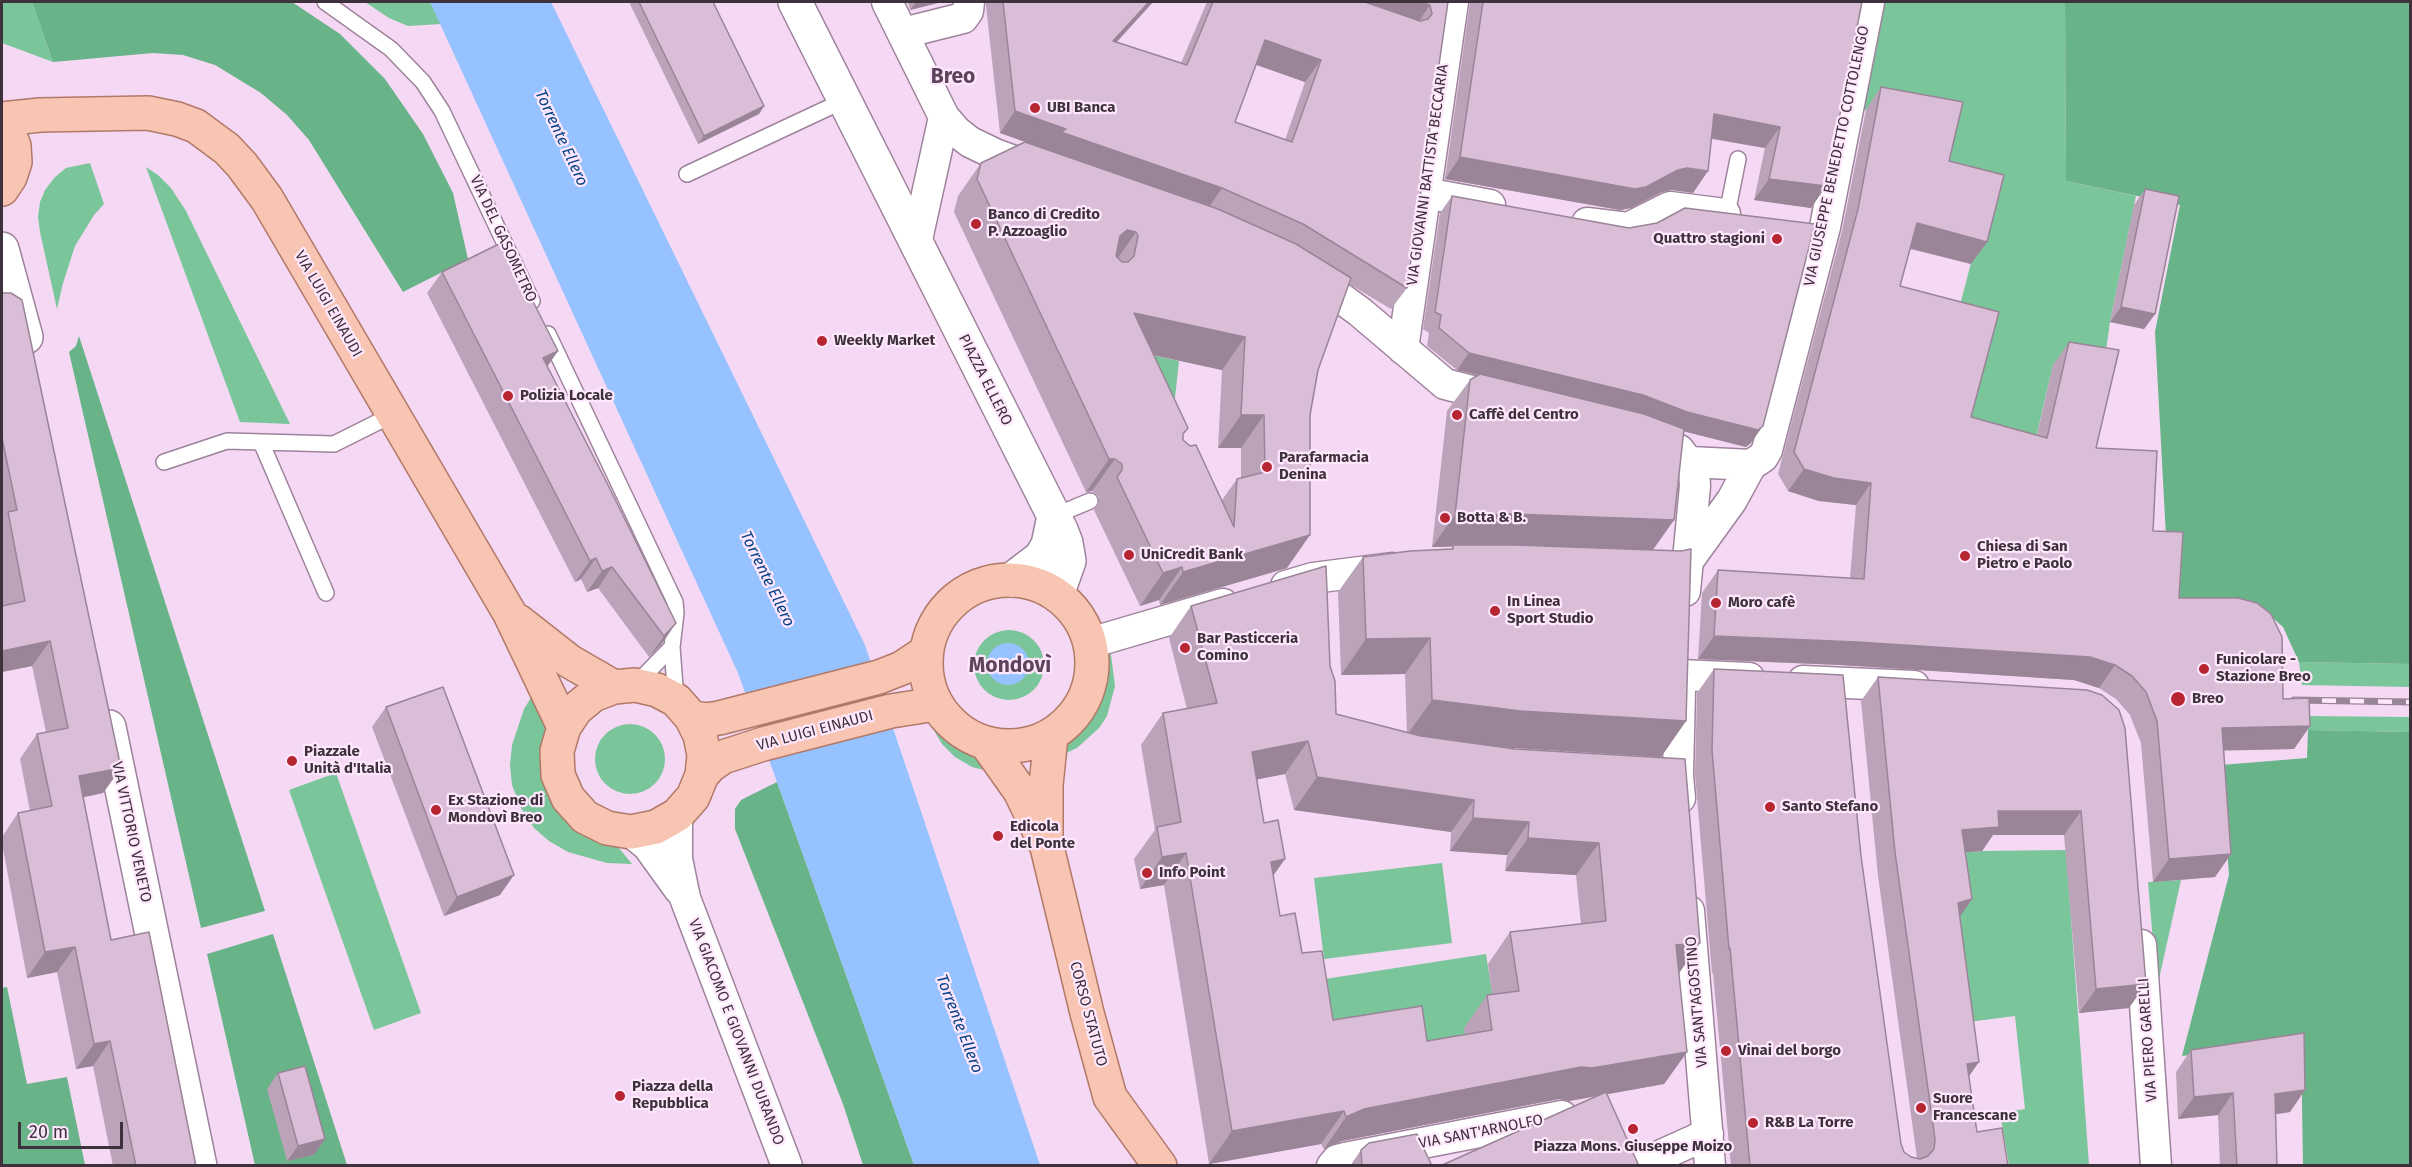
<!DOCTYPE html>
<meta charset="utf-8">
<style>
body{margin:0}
#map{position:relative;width:2412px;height:1167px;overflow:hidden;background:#f5d8f3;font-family:"Fira Sans",sans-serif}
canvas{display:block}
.frame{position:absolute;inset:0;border:3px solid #3d323c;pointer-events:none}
.scale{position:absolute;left:18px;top:1122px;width:105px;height:27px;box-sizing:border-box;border:3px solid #3d323c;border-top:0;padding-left:8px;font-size:18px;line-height:21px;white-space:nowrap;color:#3d323c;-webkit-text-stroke:4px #ffe7fd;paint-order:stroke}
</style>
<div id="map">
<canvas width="2412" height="1167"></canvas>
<div class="frame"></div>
<div class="scale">20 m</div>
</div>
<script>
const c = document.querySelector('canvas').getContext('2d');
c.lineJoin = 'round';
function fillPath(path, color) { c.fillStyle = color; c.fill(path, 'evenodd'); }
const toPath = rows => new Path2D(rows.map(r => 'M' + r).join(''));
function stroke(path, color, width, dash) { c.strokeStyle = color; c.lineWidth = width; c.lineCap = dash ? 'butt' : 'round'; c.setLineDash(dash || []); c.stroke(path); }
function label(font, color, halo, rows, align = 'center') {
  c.font = font + ' "Fira Sans",sans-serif'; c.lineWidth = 4.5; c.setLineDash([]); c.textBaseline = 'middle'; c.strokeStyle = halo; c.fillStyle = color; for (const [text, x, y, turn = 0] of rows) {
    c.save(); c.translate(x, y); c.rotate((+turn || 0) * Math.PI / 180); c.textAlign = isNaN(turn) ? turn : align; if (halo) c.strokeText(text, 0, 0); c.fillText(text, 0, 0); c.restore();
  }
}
fillPath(toPath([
 [2,2,32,2,53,62,2,43],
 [365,2,430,2,441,24,408,26,389,18],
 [1880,2,2065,2,2066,181,2136,196,2110,322,2103,372,2053,365,2036,438,1955,440,1954,328,1988,198,1874,111,1859,109],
 [90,163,104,204,94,215,75,246,63,283,57,309,40,232,38,217,40,202,45,190,55,177,66,168],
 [146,167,158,175,171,188,186,211,290,424,240,422],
 [1138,352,1179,361,1175,398,1133,393],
 '974 665a35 35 0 1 1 70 0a35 35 0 1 1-70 0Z',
 [1110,647,1115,686,1107,716,1099,728,1077,748,1062,755,1064,736,1077,723,1088,707,1095,690,1099,663],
 [2299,662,2410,664,2410,687,2302,685],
 [532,696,548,730,545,743,614,842,632,864,607,863,568,852,549,841,534,828,521,808,512,785,510,765,512,745,524,709],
 [2306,716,2410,717,2410,732,2308,730],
 [926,717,941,723,957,739,979,751,992,772,972,767,955,757,942,744],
 '595 759a35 35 0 1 1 70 0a35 35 0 1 1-70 0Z',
 [336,773,421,1013,374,1030,289,790],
 [2066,850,2089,1165,2009,1165,2000,1113,2025,1109,2015,1016,1968,1022,1945,854,1982,851],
 [1442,863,1452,943,1324,959,1314,878],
 [2181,880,2157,988,2148,882],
 [1486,954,1495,1011,1469,1062,1310,1052,1299,983]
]), '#7ac59a');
fillPath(toPath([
 [32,2,292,2,340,34,385,79,423,134,453,193,468,259,403,292,309,140,287,115,261,93,215,65,183,55,153,53,53,62],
 [2065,2,2410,2,2410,664,2299,662,2283,627,2264,610,2164,607,2167,555,2155,332,2180,205,2066,181],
 [79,336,265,911,201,928,69,352,76,346],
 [2308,730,2410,732,2410,1165,2303,1165,2301,1040,2182,1056,2229,875,2221,765,2307,758],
 [777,782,914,1165,863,1165,843,1104,735,829,735,809,741,800],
 [273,934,347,1165,255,1165,207,954],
 [7,987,27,1084,67,1077,85,1165,2,1165,2,988]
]), '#68b388');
fillPath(toPath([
 [430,2,551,2,865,645,1040,1165,914,1165,738,673],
 '987 664a21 21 0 1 1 42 0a21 21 0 1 1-42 0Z'
]), '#96c2ff');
const lane = toPath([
 [325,2,391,49,423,82,442,111,532,301],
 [687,174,845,100],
 [1727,214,1738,159],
 [548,334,675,602,676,613,672,647,676,700],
 [261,442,326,593],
 [164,462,227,441,334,444,392,415],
 [1054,516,1090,501],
 [635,685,672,647]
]);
const street = toPath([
 [887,2,944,117,916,244],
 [903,33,963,18,968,11,969,2],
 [944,117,956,131,970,142,995,154,1036,169],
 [1425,193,1490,205],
 [1587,223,1628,228,1670,207,1725,214],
 [1308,278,1334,293,1360,312,1445,384,1503,399],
 [1403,349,1453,2],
 [1646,436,1679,450,1694,470,1695,486,1685,591],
 [1690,462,1751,465,1763,457,1767,450,1825,227,1869,2],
 [1688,561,1732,500,1751,465],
 [1286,586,1313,578,1392,568],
 [1090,643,1223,604],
 [1680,675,1749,678],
 [1803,681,1914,686],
 [1680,690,1678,775,1680,798],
 [677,815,677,859,685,898,787,1166],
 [631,832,648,846,679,889],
 [1689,911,1710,1166],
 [2141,945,2156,1166],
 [1609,1140,1619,1157,1627,1161,1644,1163,1708,1134],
 [1332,1166,1337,1160,1345,1158,1562,1116]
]);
const secondary = toPath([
 [795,2,1061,530,1066,543,1069,561,1057,595],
 [2,249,26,337],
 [1011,580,1041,557,1048,545,1054,516],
 [109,727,200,1166]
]);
const primary = toPath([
 [2,119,40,115,148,113,177,119,196,126,227,149,242,165,267,199,510,614,564,727],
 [2,124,8,131,14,146,15,162,10,177,2,189],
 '926 663a83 83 0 1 1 166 0a83 83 0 1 1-166 0Z',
 [518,621,569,661,614,687],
 [691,717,700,735,704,755,702,775,693,797,677,815,656,827,631,832,607,828,585,817,568,798,558,775,557,751,564,727,576,709,593,695,614,687,635,685,657,690,676,700,691,717,705,720,719,718,879,677,902,668,926,652],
 [986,743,1020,791,1047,847,1087,1013,1110,1097,1160,1166],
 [702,775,710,766,723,757,763,744,891,711,936,704],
 [1046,834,1046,785,1051,736]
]);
stroke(lane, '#9e839c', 18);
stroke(street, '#9e839c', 33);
stroke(secondary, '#9e839c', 36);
stroke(primary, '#b27968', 36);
stroke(lane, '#fff', 15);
stroke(street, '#fff', 30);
stroke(secondary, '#fff', 33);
stroke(primary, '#f7c5b2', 33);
const rail = toPath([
 [2294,700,2410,702]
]);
stroke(rail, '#998598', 7);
stroke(rail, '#ffe7fd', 4.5, [14]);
fillPath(toPath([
 [629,2,713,2,764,106,759,114,698,144],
 [908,2,942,2,910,10],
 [986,2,1153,2,1117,42,1181,63,1207,2,1448,2,1407,288,1391,309,1349,284,1318,370,1310,415,1287,568,1160,605,1159,600,1140,606,1094,510,1099,502,1099,497,1092,491,1086,492,954,212,958,196,981,163,1025,142,1000,133,986,6],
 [1256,65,1305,82,1285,140,1235,122],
 [1154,355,1222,370,1218,448,1241,448,1241,478,1237,479,1222,500,1190,446,1183,440,1183,435],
 [1470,2,1862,2,1826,186,1811,208,1754,200,1765,148,1711,139,1693,193,1672,190,1662,192,1631,208,1620,210,1445,179],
 [1881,87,1949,161,1987,242,1971,264,1910,249,1900,286,1971,417,2037,435,2053,365,2069,342,2096,448,2153,531,2179,598,2310,726,2294,749,2224,750,2231,854,2215,877,2153,882,2141,743,2130,715,2116,699,2099,688,2074,680,1841,665,1698,659,1702,593,1718,570,1850,578,1856,505,1819,501,1788,491,1778,474,1842,231,1866,110],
 [2145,189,2155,314,2144,329,2110,322,2134,205],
 [1452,196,1751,443,1746,447,1683,431,1674,520,1653,550,1686,721,1661,757,1505,747,1700,943,1679,973,1687,1052,1664,1084,1569,1101,1559,1099,1342,1141,1324,1149,1321,1144,1209,1164,1164,885,1140,889,1134,859,1155,830,1141,745,1163,713,1187,709,1169,638,1191,606,1330,666,1336,714,1407,733,1405,674,1341,675,1338,592,1363,557,1451,549,1453,546,1432,547,1447,411,1470,380,1478,375,1457,370,1427,346,1429,333,1423,329,1440,213],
 [1285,774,1294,810,1451,832,1450,851,1507,855,1505,871,1576,875,1581,924,1510,932,1488,964,1492,994,1487,995,1464,1028,1465,1035,1427,1041,1333,1020,1302,953,1280,916,1273,876,1285,859,1264,823,1257,779],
 [442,272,558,351,547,367,676,623,661,645,649,657,598,588,587,592,581,579,575,582,427,293],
 [2,293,121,768,103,793,83,797,111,940,196,1166,113,1166,93,1066,76,1069,57,972,27,978,2,843,2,837,18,813,30,811,20,759,37,734,46,732,32,666,2,672,2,606,3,606,2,597],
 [1714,669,1861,856,1901,1144,1904,1152,1911,1157,1917,1158,1878,876,1861,701,1878,677,2087,690,2129,1008,2079,1013,2064,835,1993,835,1982,851,1966,852,1972,899,1959,917,1969,1076,1977,1132,2008,1166,1731,1166,1713,973,1712,973,1695,774,1697,693],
 [386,707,500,895,444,916,372,727],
 [2191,1050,2290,1112,2275,1114,2277,1166,2220,1166,2218,1115,2178,1119,2176,1072],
 [278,1073,314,1155,287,1161,267,1089],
 [1361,1150,1432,1166,1350,1166]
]), '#bba3ba');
fillPath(toPath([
 [916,2,942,2,910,10],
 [1149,2,1153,2,1098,62,1113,41],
 [1352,2,1420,2,1430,5,1415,27],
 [1265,40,1321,60,1305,82,1249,62],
 [764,106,759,114,698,144,704,136],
 [1015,111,1066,129,1222,188,1207,210,1048,150,1000,133],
 [1714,114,1780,127,1765,148,1699,136],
 [1460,157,1687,168,1708,171,1693,193,1672,190,1662,192,1631,208,1620,210,1445,179],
 [1769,179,1826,186,1811,208,1754,200],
 [1917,223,1987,242,1971,264,1901,246],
 [1127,230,1136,232,1113,265,1120,236],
 [2121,307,2155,314,2144,329,2110,322],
 [1134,313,1245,337,1222,370,1111,346],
 [558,351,543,372,543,358],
 [1469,353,1643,395,1763,426,1751,443,1746,447,1675,429,1631,412,1457,370],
 [1241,415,1264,415,1241,448,1218,448],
 [1109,459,1115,459,1092,491,1086,492],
 [1804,469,1871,483,1856,505,1819,501,1788,491],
 [1513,514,1674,520,1651,552,1491,546,1432,547,1455,515],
 [1310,535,1287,568,1160,605,1183,572],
 [596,558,581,579,575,582,590,561],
 [612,567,598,588,587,592,602,571],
 [1182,567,1159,600,1140,606,1163,573],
 [676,623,661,645,649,657,664,636],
 [1714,636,1857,642,2090,657,2115,665,2099,688,2074,680,1841,665,1698,659],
 [1430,638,1405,674,1341,675,1366,639],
 [50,641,32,666,2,672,2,651],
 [1432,700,1686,721,1661,757,1496,747,1407,735],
 [2310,726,2294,749,2206,751,2222,728],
 [1308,741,1285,774,1229,785,1252,752],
 [121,768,103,793,61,802,79,776],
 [1317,777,1474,800,1451,832,1294,810],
 [1998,811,2081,811,2064,835,1993,835,1982,851,1945,854,1962,830],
 [1473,818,1529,822,1507,855,1450,851],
 [1528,838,1599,843,1576,875,1505,871],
 [1186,853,1164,885,1140,889,1162,857],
 [2231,854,2215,877,2153,882,2169,859],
 [1285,859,1262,891,1271,862],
 [514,875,500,895,444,916,457,897],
 [1972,899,1955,924,1958,903],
 [1700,943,1677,976,1676,945],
 [75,947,57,972,27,978,45,952],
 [2146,984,2129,1008,2079,1013,2096,989],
 [110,1041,93,1066,76,1069,94,1044],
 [1687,1052,1664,1084,1569,1101,1559,1099,1342,1141,1324,1149,1346,1117,1364,1109,1581,1067],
 [1979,1062,1962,1086,1967,1064],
 [2305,1090,2290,1112,2259,1117,2275,1094],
 [2233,1093,2218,1115,2178,1119,2194,1097],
 [1344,1111,1321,1144,1209,1164,1232,1131],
 [325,1139,314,1155,287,1161,298,1146]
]), '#998597');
const building = toPath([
 [639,2,713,2,764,106,704,136,639,2],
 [1003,2,1149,2,1113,41,1187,65,1213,2,1365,2,1420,21,1428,19,1432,14,1430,5,1420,2,1448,2,1407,288,1303,224,1222,188,1061,132,1066,129,1015,111,1003,2],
 [1265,40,1321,60,1292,142,1235,122,1265,40],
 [1483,2,1862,2,1826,186,1769,179,1780,127,1714,114,1708,171,1687,168,1678,170,1646,187,1635,189,1460,157,1483,2],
 [1881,87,1963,102,1949,161,2004,175,1987,242,1917,223,1900,286,1999,312,1971,417,2047,438,2069,342,2119,350,2096,448,2157,451,2153,531,2183,532,2179,598,2238,598,2257,603,2271,614,2282,637,2283,699,2309,698,2310,726,2222,728,2231,854,2169,859,2157,721,2146,692,2132,676,2115,665,2090,657,1857,642,1714,636,1718,570,1864,579,1871,483,1834,478,1804,469,1794,452,1858,209,1881,87],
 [1025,142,1218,209,1296,244,1351,278,1318,370,1310,415,1310,535,1183,572,1182,567,1163,573,1117,477,1122,470,1122,464,1115,459,1109,459,977,179,981,163,1025,142],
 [1127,230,1136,232,1138,236,1134,256,1128,262,1122,262,1116,256,1120,236,1127,230],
 [1134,313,1245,337,1241,415,1264,415,1265,472,1237,479,1234,527,1196,445,1190,446,1183,440,1183,434,1188,428,1134,313],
 [2145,189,2179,196,2155,314,2121,307,2145,189],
 [1452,196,1629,228,1657,223,1685,208,1815,224,1763,426,1758,430,1687,412,1643,395,1469,353,1439,328,1441,315,1435,312,1452,196],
 [503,242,558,351,543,358,608,485,676,623,664,636,612,567,602,571,596,558,590,561,442,272,503,242],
 [2,293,11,293,22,300,121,768,79,776,111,940,149,932,196,1166,136,1166,110,1041,94,1044,75,947,45,952,18,813,52,806,37,734,68,728,50,641,2,651,2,606,25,601,8,512,17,510,2,438,2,293],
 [1480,374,1644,414,1684,429,1674,520,1513,514,1455,515,1470,380,1480,374],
 [1453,545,1515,545,1681,551,1691,549,1686,721,1521,711,1432,700,1430,638,1366,639,1363,557,1410,551,1453,549,1453,545],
 [1326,566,1330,666,1335,681,1336,714,1421,736,1515,749,1685,759,1700,943,1676,945,1687,1052,1592,1068,1581,1067,1364,1109,1346,1117,1344,1111,1232,1131,1186,853,1162,857,1157,827,1181,822,1163,713,1217,703,1191,606,1326,566],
 [1308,741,1317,777,1474,800,1473,818,1529,822,1528,838,1599,843,1606,921,1510,932,1519,991,1487,995,1492,1030,1427,1041,1422,1006,1333,1020,1322,951,1302,953,1295,913,1280,916,1271,862,1285,859,1278,820,1264,823,1252,752,1308,741],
 [1714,669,1843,675,1861,856,1901,1144,1904,1152,1911,1157,1920,1159,1928,1156,1934,1149,1935,1139,1895,852,1878,677,2087,690,2102,695,2119,710,2125,728,2146,984,2096,989,2081,811,1998,811,1999,827,1962,830,1972,899,1958,903,1979,1062,1967,1064,1977,1132,2002,1128,2008,1166,1750,1166,1730,948,1729,949,1712,750,1714,669],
 [443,687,514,875,457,897,386,707,443,687],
 [2304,1033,2305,1090,2275,1094,2277,1166,2237,1166,2233,1093,2194,1097,2191,1050,2304,1033],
 [305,1066,325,1139,298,1146,278,1073,305,1066],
 [1606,1092,1639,1166,1440,1166,1606,1092],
 [1417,1134,1432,1166,1362,1166,1361,1150,1369,1143,1417,1134]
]);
fillPath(building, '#dabed8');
stroke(building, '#998597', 1.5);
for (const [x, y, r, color] of [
 [1035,108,6,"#b62530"],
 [976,224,6,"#b62530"],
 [1777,239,6,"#b62530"],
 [822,341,6,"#b62530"],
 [508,396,6,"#b62530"],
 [1457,415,6,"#b62530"],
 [1267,467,6,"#b62530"],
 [1445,518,6,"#b62530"],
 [1129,555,6,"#b62530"],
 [1965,556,6,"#b62530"],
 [1716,603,6,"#b62530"],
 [1495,611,6,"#b62530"],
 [1185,648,6,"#b62530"],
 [2204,669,6,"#b62530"],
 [2178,699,8,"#b62530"],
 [292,761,6,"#b62530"],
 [1770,807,6,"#b62530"],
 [436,810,6,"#b62530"],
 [998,836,6,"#b62530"],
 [1147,873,6,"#b62530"],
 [1726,1051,6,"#b62530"],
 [620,1096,6,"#b62530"],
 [1921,1108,6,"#b62530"],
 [1753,1123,6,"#b62530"],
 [1633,1129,6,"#b62530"]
]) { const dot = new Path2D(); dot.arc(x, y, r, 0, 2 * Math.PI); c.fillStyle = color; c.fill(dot); stroke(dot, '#ffe7fd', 2); }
label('bold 15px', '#3d323c', '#ffe7fd', [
 ["UBI Banca",1047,108],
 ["Banco di Credito",988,215],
 ["P. Azzoaglio",988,232],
 ["Quattro stagioni",1765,239,"right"],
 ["Weekly Market",834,341],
 ["Polizia Locale",520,396],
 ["Caffè del Centro",1469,415],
 ["Parafarmacia",1279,458],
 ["Denina",1279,475],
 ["Botta & B.",1457,518],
 ["Chiesa di San",1977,547],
 ["Pietro e Paolo",1977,564],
 ["UniCredit Bank",1141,555],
 ["In Linea",1507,602],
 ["Sport Studio",1507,619],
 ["Moro cafè",1728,603],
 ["Bar Pasticceria",1197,639],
 ["Comino",1197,656],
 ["Funicolare -",2216,660],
 ["Stazione Breo",2216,677],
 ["Breo",2192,699],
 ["Piazzale",304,752],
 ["Unità d'Italia",304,769],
 ["Ex Stazione di",448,801],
 ["Mondovì Breo",448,818],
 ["Santo Stefano",1782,807],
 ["Edicola",1010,827],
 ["del Ponte",1010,844],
 ["Info Point",1159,873],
 ["Vinai del borgo",1738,1051],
 ["Piazza della",632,1087],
 ["Repubblica",632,1104],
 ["Suore",1933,1099],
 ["Francescane",1933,1116],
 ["R&B La Torre",1765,1123],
 ["Piazza Mons. Giuseppe Moizo",1633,1147,"center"]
], 'left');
label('15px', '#3d323c', '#ffe7fd', [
 ["VIA GIUSEPPE BENEDETTO COTTOLENGO",1837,156,-78],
 ["VIA GIOVANNI BATTISTA BECCARIA",1428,175,-82],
 ["VIA DEL GASOMETRO",503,239,65],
 ["VIA LUIGI EINAUDI",328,304,60],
 ["PIAZZA ELLERO",985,380,63],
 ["VIA LUIGI EINAUDI",815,731,-15],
 ["VIA VITTORIO VENETO",131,832,78],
 ["VIA SANT'AGOSTINO",1697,1002,-95],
 ["CORSO STATUTO",1088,1014,75],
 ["VIA GIACOMO E GIOVANNI DURANDO",736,1032,69],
 ["VIA PIERO GARELLI",2148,1040,-94],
 ["VIA SANT'ARNOLFO",1481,1132,-11]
]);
label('italic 16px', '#054287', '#ffe7fd', [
 ["Torrente Ellero",561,138,65],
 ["Torrente Ellero",767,579,64],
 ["Torrente Ellero",959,1024,69]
]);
label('bold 21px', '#5c445a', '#ffe7fd', [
 ["Breo",953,77],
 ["Mondovì",1010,666]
]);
</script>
